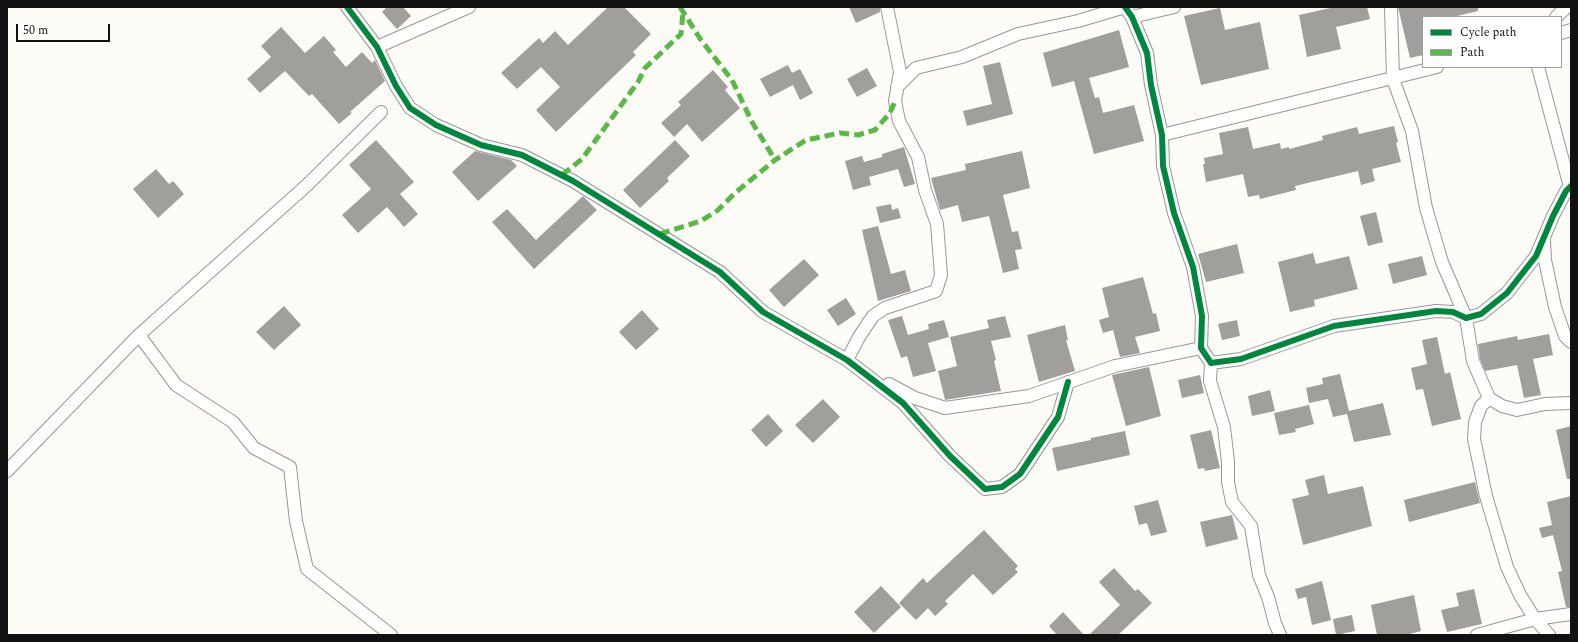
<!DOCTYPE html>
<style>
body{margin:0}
#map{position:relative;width:1578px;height:642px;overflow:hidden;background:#fdfcf7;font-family:Spectral,serif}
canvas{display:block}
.frame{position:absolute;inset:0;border:8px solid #111;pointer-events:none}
.legend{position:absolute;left:1422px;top:16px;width:140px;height:52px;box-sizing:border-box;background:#fff;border:1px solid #a0a0a0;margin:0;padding:5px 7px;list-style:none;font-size:12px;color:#111}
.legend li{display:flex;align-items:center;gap:8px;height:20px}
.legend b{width:20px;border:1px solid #a0a0a0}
.scale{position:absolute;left:16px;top:24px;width:94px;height:18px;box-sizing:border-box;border:2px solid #111;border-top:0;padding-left:5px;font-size:12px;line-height:14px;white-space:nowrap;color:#111;-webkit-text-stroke:3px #fff;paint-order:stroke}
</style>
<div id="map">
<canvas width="1578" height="642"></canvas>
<div class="frame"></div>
<ul class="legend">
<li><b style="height:5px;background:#00873e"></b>Cycle path</li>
<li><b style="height:5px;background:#58b947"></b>Path</li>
</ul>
<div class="scale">50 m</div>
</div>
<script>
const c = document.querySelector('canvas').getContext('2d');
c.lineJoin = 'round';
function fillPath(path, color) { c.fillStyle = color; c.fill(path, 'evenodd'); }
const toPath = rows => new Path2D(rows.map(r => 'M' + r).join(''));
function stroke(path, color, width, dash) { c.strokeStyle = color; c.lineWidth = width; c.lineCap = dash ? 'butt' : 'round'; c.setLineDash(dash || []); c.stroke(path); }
fillPath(toPath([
 [387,7,403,7,411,16,397,29,382,12],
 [608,7,624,7,651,34,633,52,636,55,556,132,536,110,560,87,541,67,517,89,501,73,539,38,543,43,555,31,568,45],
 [849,7,880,7,880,12,856,23],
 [1335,7,1367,7,1370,19,1336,27,1341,49,1307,57,1299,15],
 [1398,7,1478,7,1478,11,1453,17,1423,17,1423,55,1410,58],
 [1220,8,1225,30,1260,22,1269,69,1201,85,1184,16],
 [281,27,305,53,324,36,336,50,333,52,346,67,362,52,372,63,375,60,385,81,350,112,352,113,339,124,312,94,309,96,285,71,260,93,247,79,271,57,261,46],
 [1119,30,1129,67,1089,78,1095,98,1099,97,1103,113,1134,105,1144,141,1094,154,1074,81,1052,87,1043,53],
 [1000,62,1013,114,967,126,963,111,992,104,983,66],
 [788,65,792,73,800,69,813,93,800,100,793,85,770,97,760,79],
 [867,68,877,86,857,97,847,79],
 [713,70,728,87,725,90,740,108,702,142,687,124,674,137,661,123,681,105,678,102],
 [1394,126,1398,142,1396,143,1401,162,1372,169,1375,181,1361,185,1358,171,1295,186,1296,190,1260,199,1259,195,1248,197,1243,174,1206,182,1203,164,1205,164,1204,158,1223,154,1219,133,1248,127,1253,149,1280,143,1281,149,1289,147,1289,149,1323,140,1322,136,1357,127,1359,134],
 [376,140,414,182,400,194,418,214,404,227,387,207,358,233,342,215,371,189,349,165],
 [675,140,690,156,667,178,669,181,640,208,623,190],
 [904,147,915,184,904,187,898,169,869,177,871,185,853,190,845,161,862,156,864,162,882,157,882,154],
 [475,151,511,160,517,166,478,201,452,172],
 [1022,151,1030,188,1003,195,1012,232,1018,231,1022,249,1015,250,1019,269,1003,273,989,216,962,222,958,205,940,210,931,178,966,170,965,164],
 [156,169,169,184,173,181,184,194,158,218,133,189],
 [583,196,597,210,534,269,492,222,507,209,536,240],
 [891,204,892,210,898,208,901,218,880,223,876,207],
 [1376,212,1383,242,1368,246,1360,216],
 [878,226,891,274,905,270,911,291,878,301,862,230],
 [1237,244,1244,273,1206,282,1198,254],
 [1313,253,1316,264,1349,256,1358,289,1314,300,1315,306,1290,312,1278,262],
 [1422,256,1427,275,1393,284,1388,264],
 [804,259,819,275,784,307,769,290],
 [1143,277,1153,314,1156,313,1160,331,1135,337,1140,353,1120,357,1113,330,1103,333,1099,320,1109,317,1102,288],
 [846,298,856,314,838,326,827,310],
 [284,306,301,325,274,350,256,332],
 [642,310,659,329,636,350,619,332],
 [902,316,908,335,929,329,928,324,944,320,949,337,928,343,936,371,913,377,907,356,901,358,888,320],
 [1005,316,1011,337,991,341,996,360,994,361,1001,391,945,400,938,371,957,366,950,337,989,328,987,320],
 [1237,320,1240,336,1222,340,1218,324],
 [1065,325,1068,340,1066,340,1075,371,1039,382,1027,335],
 [1549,334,1553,355,1533,359,1541,395,1524,398,1517,365,1485,371,1480,359,1478,344,1517,336,1518,340],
 [1437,337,1445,374,1450,372,1461,419,1432,426,1423,389,1416,390,1411,368,1427,364,1422,340],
 [1149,367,1161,416,1126,426,1112,375],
 [1340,374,1349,411,1383,403,1391,435,1354,442,1347,414,1333,417,1328,399,1309,403,1306,388,1323,384,1322,378],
 [1200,375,1204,393,1182,398,1178,380],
 [1270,390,1275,411,1252,416,1248,396],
 [823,399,840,417,813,443,795,425],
 [1309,405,1314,424,1295,429,1296,432,1279,435,1274,413],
 [768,414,783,431,766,447,751,430],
 [1571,426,1571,479,1567,479,1556,430],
 [1211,430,1220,468,1205,471,1204,468,1198,469,1190,435],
 [1125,431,1130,455,1057,471,1052,448,1091,440,1091,438],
 [1324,475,1328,494,1363,486,1372,526,1303,545,1292,499,1309,495,1305,480],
 [1475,482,1480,503,1409,522,1404,500],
 [1571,496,1571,607,1566,607,1558,572,1562,571,1553,535,1542,538,1539,528,1552,525,1547,502],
 [1158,500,1167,532,1151,536,1147,523,1139,525,1134,506],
 [1232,515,1238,539,1206,547,1200,522],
 [984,530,1018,566,1015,569,1018,572,993,595,973,574,945,601,948,604,935,616,928,608,916,620,899,603,923,578,927,583],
 [1114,568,1135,591,1138,589,1152,603,1118,635,1089,635,1120,605,1099,582],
 [1322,581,1331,620,1312,625,1306,597,1298,599,1295,589],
 [881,586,901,607,874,633,854,612],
 [1474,589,1482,624,1447,632,1441,610,1459,606,1456,593],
 [1414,595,1421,631,1406,635,1377,635,1371,605],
 [1063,612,1084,635,1057,635,1049,626],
 [1352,615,1355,631,1336,635,1333,619]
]), '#a19f9c');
const minor = toPath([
 [347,7,377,47,396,86,410,108,436,125,481,145,522,155,573,181,720,272,763,312,847,360,903,403,950,456,985,489,1002,487,1020,474,1058,417,1068,382],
 [1125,7,1132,17,1147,53,1151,85,1162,135,1163,166,1174,213,1193,267,1202,316,1201,348,1211,363,1241,359,1334,326,1436,311,1453,312,1466,318,1481,314,1507,293,1536,256,1553,216,1566,191,1571,186],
 [1391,7,1393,79,1412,131,1426,208,1442,262,1466,318,1473,361,1489,398,1502,406,1517,410,1545,404,1571,403],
 [1132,17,1174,7],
 [1556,17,1567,7],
 [1561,33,1571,30],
 [377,47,469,7],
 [1538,67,1570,187],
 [897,87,916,68,962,57,1018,34,1078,21,1125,7],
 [1162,135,1437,67],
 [1544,240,1545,260,1555,307,1565,336,1571,342],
 [139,335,176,385,233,422,254,448,290,467,296,521,307,569,391,635],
 [847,360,859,337,873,316,885,308,936,291,941,275,937,224,925,190,918,157,899,121,895,101,900,72,887,7],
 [1211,363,1210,381,1224,427,1228,462,1228,482,1232,502,1251,526,1259,575,1268,597,1275,623,1280,635],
 [889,384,915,398,945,408,1029,396,1115,366,1201,348],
 [1489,398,1481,406,1475,422,1474,439,1486,496,1507,567,1520,595,1535,619,1549,635],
 [7,471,139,335,306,186,381,112],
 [1477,635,1535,619,1571,614]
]);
stroke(minor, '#979795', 14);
stroke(minor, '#fffffe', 12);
stroke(toPath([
 [680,7,701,40,732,80,752,122,775,160],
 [562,175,582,159,638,82,645,68,681,34,683,12],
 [660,234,701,221,718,210,735,193,775,160,806,140,840,133,858,135,875,130,890,113,895,101]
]), '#58b947', 5, [10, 5]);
stroke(toPath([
 [347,7,377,47,396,86,410,108,436,125,481,145,522,155,573,181,720,272,763,312,847,360,903,403,950,456,985,489,1002,487,1020,474,1058,417,1068,382],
 [1125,7,1132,17,1147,53,1151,85,1162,135,1163,166,1174,213,1193,267,1202,316,1201,348,1211,363,1241,359,1334,326,1436,311,1453,312,1466,318,1481,314,1507,293,1536,256,1553,216,1566,191,1571,186]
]), '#00873e', 6);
</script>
